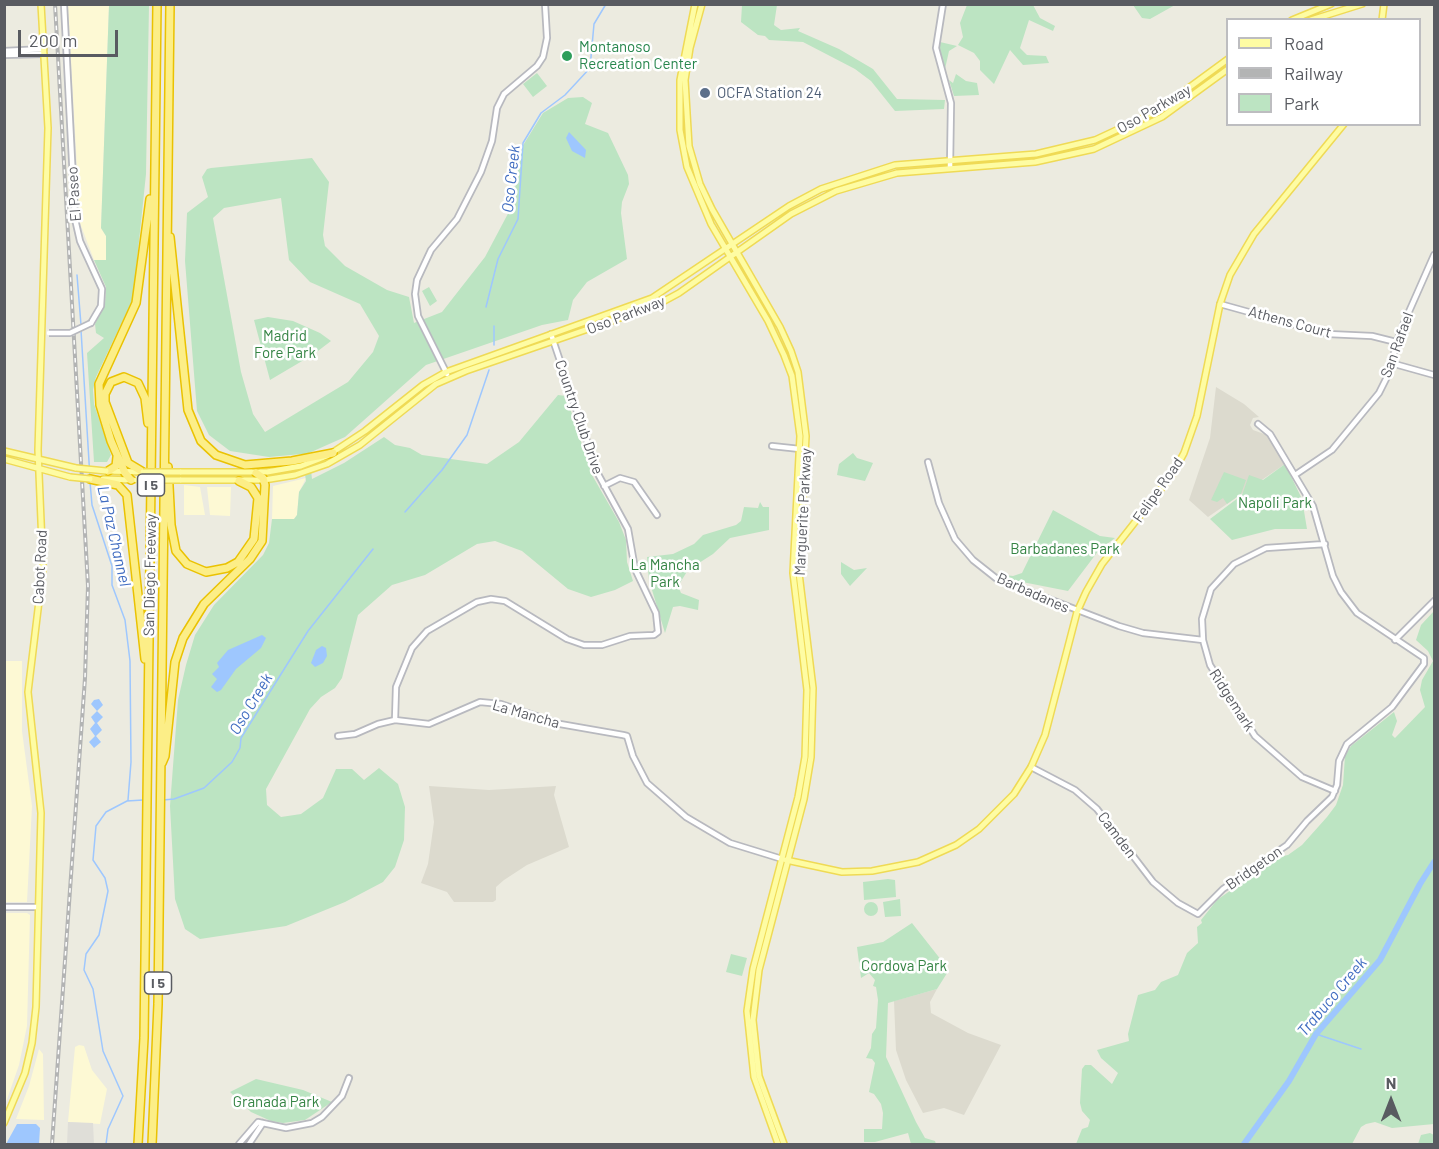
<!DOCTYPE html>
<style>
body{margin:0}
#map{position:relative;width:1439px;height:1149px;overflow:hidden;background:#ecebe0;font-family:Barlow,sans-serif}
canvas{display:block}
.frame{position:absolute;inset:0;border:6px solid #595b61;pointer-events:none}
.legend{position:absolute;left:1226px;top:18px;width:195px;height:108px;box-sizing:border-box;background:#fff;border:2px solid #bdbdc0;margin:0;padding:8px 10px;list-style:none;font-size:18px;color:#595b61}
.legend li{display:flex;align-items:center;gap:12px;height:30px}
.legend b{width:30px;border:2px solid #bdbdc0}
.north{position:absolute;left:1361px;top:1071px;width:60px;height:60px;-webkit-text-stroke:4px #fff;paint-order:stroke;rotate:0deg;font-size:16px;font-weight:700;line-height:24px;text-align:center;color:#595b61}
.north::after{content:'';display:block;margin:auto;width:21px;height:27px;background:#595b61;clip-path:polygon(50% 0,100% 100%,50% 72%,0 100%)}
.scale{position:absolute;left:18px;top:30px;width:100px;height:27px;box-sizing:border-box;border:3px solid #595b61;border-top:0;padding-left:8px;font-size:18px;line-height:21px;white-space:nowrap;color:#595b61;-webkit-text-stroke:4px #fff;paint-order:stroke}
</style>
<div id="map">
<canvas width="1439" height="1149"></canvas>
<div class="frame"></div>
<ul class="legend">
<li><b style="height:8px;background:#fefca3"></b>Road</li>
<li><b style="height:8px;background:#b3b4b4"></b>Railway</li>
<li><b style="height:16px;background:#bce4c2"></b>Park</li>
</ul>
<div class="north">N</div>
<div class="scale">200 m</div>
</div>
<script>
const c = document.querySelector('canvas').getContext('2d');
c.lineJoin = 'round';
function fillPath(path, color) { c.fillStyle = color; c.fill(path, 'evenodd'); }
const toPath = rows => new Path2D(rows.map(r => 'M' + r).join(''));
function stroke(path, color, width, dash) { c.strokeStyle = color; c.lineWidth = width; c.lineCap = dash ? 'butt' : 'round'; c.setLineDash(dash || []); c.stroke(path); }
function label(font, color, halo, rows, align = 'center') {
  c.font = font + ' Barlow,sans-serif'; c.lineWidth = 5; c.setLineDash([]); c.textBaseline = 'middle'; c.strokeStyle = halo; c.fillStyle = color; for (const [text, x, y, turn = 0] of rows) {
    c.save(); c.translate(x, y); c.rotate((+turn || 0) * Math.PI / 180); c.textAlign = isNaN(turn) ? turn : align; if (halo) c.strokeText(text, 0, 0); c.fillText(text, 0, 0); c.restore();
  }
}
fillPath(toPath([
 [68,5,109,5,101,228,106,236,106,260,94,260,80,223],
 [306,478,299,492,297,515,294,519,272,519,273,486],
 [184,485,200,487,205,515,184,515],
 [207,487,231,487,230,516,210,515],
 [5,661,22,661,22,731,32,806,27,902,5,902],
 [5,913,27,913,30,915,27,1026,19,1065,5,1105],
 [79,1045,84,1046,92,1070,107,1089,100,1124,68,1122,75,1047],
 [39,1049,43,1054,44,1120,16,1119,29,1086]
]), '#fdf9d4');
fillPath(toPath([
 [68,1122,93,1123,94,1144,67,1144]
]), '#dfded8');
fillPath(toPath([
 [1216,387,1244,404,1259,417,1253,418,1250,425,1253,430,1267,435,1285,464,1208,517,1189,500,1210,438],
 [429,786,489,790,556,786,554,795,569,847,527,865,504,880,496,887,496,900,493,902,454,902,447,892,421,883,428,864,434,822],
 [937,989,930,1002,931,1013,968,1033,1001,1045,964,1115,944,1108,923,1113,906,1080,896,1050,894,1001]
]), '#dcdace');
fillPath(toPath([
 [109,5,149,5,146,174,133,299,96,377,93,390,94,404,111,455,107,462,94,462,87,353,104,338,96,333,95,324,105,304,106,287,94,260,106,260,106,236,101,228],
 [742,5,777,5,774,25,781,30,800,28,798,31,839,49,873,69,897,99,945,100,944,109,895,111,871,81,855,69,803,42,769,40,765,36,758,35,741,22],
 [967,5,1033,5,1040,18,1055,26,1053,31,1029,20,1020,48,1027,55,1046,56,1049,63,1023,65,1010,50,994,84,980,70,980,61,974,53,958,45,963,37,960,23],
 [1133,5,1175,5,1150,19,1142,18],
 [940,42,957,46,949,51,945,69,940,55],
 [537,73,547,86,533,97,523,84],
 [956,74,966,81,977,83,979,95,954,96,949,80,953,83],
 [583,97,592,103,585,124,608,133,628,175,629,184,622,202,621,213,627,259,587,282,573,300,568,320,542,325,426,365,345,437,309,453,312,479,344,463,384,437,395,445,410,448,422,455,487,464,519,442,558,395,566,396,592,475,619,522,626,540,627,562,633,581,615,590,591,597,568,589,522,551,495,541,477,544,425,575,392,585,358,615,342,678,335,688,321,697,310,709,266,789,267,805,281,817,301,814,323,798,336,769,352,769,364,780,379,768,398,784,405,807,404,840,395,867,383,882,345,902,286,926,200,939,185,929,175,899,170,806,178,700,186,665,195,635,214,605,263,555,269,543,272,519,294,519,297,515,299,492,306,481,302,454,269,457,230,451,209,435,197,411,185,261,187,213,208,197,202,177,207,169,211,168,312,158,329,182,323,235,325,246,345,266,387,290,409,297,414,323,442,312,485,257,512,206,522,147,543,113,568,98],
 [281,198,289,260,310,282,360,304,379,336,373,352,348,382,265,432,253,414,241,372,213,218,224,208],
 [429,287,437,301,430,306,422,291],
 [268,317,293,321,320,333,331,341,314,354,270,380,254,320],
 [853,453,857,458,873,463,865,481,837,475,839,464],
 [1285,464,1302,499,1307,529,1275,529,1232,540,1210,519,1242,495,1249,475,1263,480],
 [1224,472,1246,480,1241,494,1227,504,1223,498,1217,502,1211,500],
 [760,502,763,507,769,507,769,530,730,538,713,554,688,570,678,586,681,593,699,600,698,610,680,606,673,607,665,633,649,580,647,557,673,554,694,544,703,535,736,525,741,521,744,507,758,508],
 [1053,510,1100,536,1115,538,1099,550,1068,591,1007,579,996,574,1013,576,1022,573],
 [841,562,854,570,867,568,850,586,841,574],
 [1434,611,1434,1124,1392,1128,1375,1122,1366,1124,1361,1127,1352,1144,1076,1144,1082,1129,1088,1127,1090,1120,1082,1111,1080,1103,1082,1069,1085,1065,1091,1065,1112,1084,1118,1073,1101,1058,1097,1050,1129,1041,1128,1034,1138,995,1155,990,1161,982,1178,975,1187,953,1198,943,1197,927,1202,923,1201,920,1217,900,1278,857,1288,855,1302,845,1327,817,1336,805,1343,785,1345,756,1351,746,1394,712,1397,721,1392,735,1395,738,1425,707,1420,690,1422,680,1433,661,1428,651,1416,640,1421,625],
 [888,879,895,880,896,897,864,900,863,882],
 [900,899,901,916,885,917,883,902],
 '864 909a7 7 0 1 1 14 0a7 7 0 1 1-14 0Z',
 [912,923,949,970,937,989,888,1003,886,1057,916,1122,925,1138,935,1141,936,1144,911,1144,908,1133,875,1142,864,1142,864,1129,882,1129,883,1113,881,1104,874,1094,869,1092,875,1063,872,1059,866,1058,871,1048,872,1034,876,1028,878,1000,876,987,873,986,875,980,869,973,861,978,857,947,883,942],
 [731,954,747,958,742,976,726,972],
 [256,1079,303,1090,332,1102,305,1120,283,1123,271,1121,251,1112,230,1092],
 [1430,1133,1434,1135,1434,1144,1418,1144,1421,1135]
]), '#bce4c2');
fillPath(toPath([
 [569,132,586,150,585,158,572,151,566,138],
 [262,635,266,638,261,648,236,669,221,690,217,692,211,687,217,679,212,674,219,667,217,663,228,650],
 [322,646,326,648,327,656,323,663,315,667,311,663,316,650],
 [99,699,103,705,97,711,103,717,97,723,102,730,96,736,101,742,94,748,89,742,95,736,90,729,95,723,91,717,97,711,91,704,94,700],
 [17,1124,36,1124,40,1128,39,1144,6,1144]
]), '#9ec7fe');
stroke(toPath([
 [77,275,81,325],
 [486,307,498,259,518,219,523,143,541,113,565,95,590,68,594,24,606,4],
 [81,330,90,478],
 [494,345,494,326],
 [90,482,92,505,112,566,112,585,125,620,130,661,131,762,128,800],
 [405,512,442,470,467,435,489,370],
 [163,800,174,799,204,788,232,762,240,748,241,738,308,631,373,549],
 [1316,1034,1361,1049],
 [106,1144,108,1129,123,1096,103,1051,93,989,84,970,86,954,99,935,108,891,105,878,93,860,96,826,106,812,127,801,143,800]
]), '#9ec7fe', 1.5);
stroke(toPath([
 [1244,1144,1289,1081,1316,1034,1380,960,1420,884,1434,862]
]), '#9ec7fe', 6);
const minor = toPath([
 [64,4,75,219,80,241,102,289,101,306,91,323],
 [943,4,936,48,951,103,950,167],
 [4,51,44,49],
 [4,55,44,54],
 [1220,304,1328,334,1372,336,1396,342],
 [1391,363,1434,375],
 [447,374,418,316,415,294,417,280,431,250,457,219,481,172,492,141,497,108,504,94,537,66,543,57,547,38,545,4],
 [772,446,800,449],
 [928,462,939,503,955,539,973,560,997,579,1119,626,1143,633,1203,640],
 [1295,475,1332,450,1379,393,1388,375,1400,332,1434,255],
 [604,486,620,478,634,482,657,515],
 [1325,544,1266,548,1234,564,1211,589,1202,619,1203,640,1210,665,1255,736,1302,777,1335,791],
 [1395,640,1434,601],
 [395,720,396,687,412,648,427,631,477,602,491,599,505,601,567,639,584,645,602,645,630,636,654,635,658,632,656,613,635,569,628,529,598,474,551,334],
 [338,736,355,734,378,724,395,720,429,724,480,702,501,704,560,724,623,735,627,736,633,756,647,783,686,817,730,843,782,859],
 [1031,767,1075,790,1097,809,1153,882,1178,903,1198,914,1223,889,1287,845,1307,821,1332,797,1337,785,1339,761,1347,744,1392,707,1424,664,1424,658,1357,613,1341,592,1333,576,1313,506,1270,434,1258,424],
 [4,907,37,907],
 [239,1144,258,1122,286,1128,312,1123,322,1117,342,1096,349,1078],
 [249,1144,263,1123]
]);
const major = toPath([
 [695,4,680,80,680,130,687,167,711,224,768,321,784,355,792,376,800,436,793,573,807,690,805,757,798,797,753,969,747,1011,754,1077,778,1144],
 [702,4,690,48,685,80,689,146,700,184,712,209,780,327,791,351,798,372,806,436,799,573,813,688,811,757,804,799,759,970,753,1020,759,1076,784,1144],
 [1292,20,1331,4],
 [1311,20,1362,4],
 [1382,20,1384,4],
 [4,451,76,468],
 [4,459,70,477],
 [108,471,143,472],
 [180,472,267,472,301,466,327,456,365,431,423,385,446,372,652,298,789,206,821,189,895,165,1036,154,1095,140,1157,111,1228,59],
 [103,479,133,480],
 [180,480,264,480,295,475,327,464,360,445,436,384,466,371,655,306,679,293,791,214,836,191,897,173,1035,162,1094,149,1162,117,1228,69],
 [786,860,842,872,872,871,918,862,956,845,979,829,1014,794,1031,767,1045,735,1077,612,1086,592,1102,564,1172,475,1184,453,1197,416,1220,304,1230,275,1254,234,1344,124],
 [4,1123,25,1073,32,1043,36,1007,41,813,28,692,43,568,38,450,48,128,41,4]
]);
const highway = toPath([
 [170,237,188,410,201,441,216,455,245,465,292,461,333,453],
 [168,467,171,525,176,551,187,564,206,572,227,568,238,562,254,539,258,498,251,487,239,481],
 [108,471,116,466,117,457],
 [143,472,128,463,105,402,105,394,111,382,124,377,138,383,145,398,148,423],
 [90,479,118,485,127,495,145,659],
 [131,480,125,473,111,441,100,405,99,384,136,303,150,199],
 [162,763,165,756,175,662,183,638,204,604,250,559,262,541,265,485,263,478,256,473],
 [138,1144,144,1038,157,4],
 [152,1144,158,1004,170,4]
]);
stroke(minor, '#b8b9bf', 8);
stroke(major, '#efda55', 8);
stroke(highway, '#eac202', 10);
stroke(minor, '#fff', 4.5);
stroke(major, '#fefca3', 5);
stroke(highway, '#fcee87', 7);
const rail = toPath([
 [52,1144,85,678,88,586,55,4]
]);
stroke(rail, '#b3b4b4', 4);
stroke(rail, '#fff', 1.5, [4.5]);
const minorBridge = toPath([
 [49,333,70,333,91,323]
]);
const majorBridge = toPath([
 [76,468,106,471],
 [143,472,180,472],
 [70,477,90,479],
 [137,480,180,480]
]);
stroke(minorBridge, '#b8b9bf', 8, []);
stroke(majorBridge, '#efda55', 8, []);
stroke(minorBridge, '#fff', 4.5);
stroke(majorBridge, '#fefca3', 5);
for (const [x, y, r, color] of [
 [567,56,6,"#2e9e5b"],
 [705,93,6,"#5c6f8a"]
]) { const dot = new Path2D(); dot.arc(x, y, r, 0, 2 * Math.PI); c.fillStyle = color; c.fill(dot); stroke(dot, '#fff', 2); }
for (const [x, y, w] of [
 [151,485,27],
 [158,983,27]
]) { const box = new Path2D(); box.roundRect(x - w / 2, y - 11, w, 22, 4.5); c.fillStyle = '#fff'; c.fill(box); stroke(box, '#595b61', 1.5); }
label('bold 14px', '#595b61', null, [
 ["I 5",151,485],
 ["I 5",158,983]
]);
label('15px', '#27864d', '#fff', [
 ["Montanoso",579,47],
 ["Recreation Center",579,64]
], 'left');
label('15px', '#4e5e75', '#fff', [
 ["OCFA Station 24",717,93]
], 'left');
label('15px', '#595b61', '#fff', [
 ["Oso Parkway",1154,109,-30],
 ["El Paseo",74,194,-94],
 ["Oso Parkway",626,315,-21],
 ["Athens Court",1290,322,15],
 ["San Rafael",1397,345,-70],
 ["Country Club Drive",579,417,71],
 ["Felipe Road",1158,490,-55],
 ["Marguerite Parkway",803,512,-87],
 ["Cabot Road",40,567,-87],
 ["San Diego Freeway",150,575,-89],
 ["Barbadanes",1033,593,24],
 ["Ridgemark",1232,700,57],
 ["La Mancha",526,714,16],
 ["Camden",1117,835,53],
 ["Bridgeton",1254,868,-35]
]);
label('15px', '#358444', '#fff', [
 ["Madrid",285,336],
 ["Fore Park",285,353],
 ["Napoli Park",1275,503],
 ["Barbadanes Park",1065,549],
 ["La Mancha",665,565],
 ["Park",665,582],
 ["Cordova Park",904,966],
 ["Granada Park",276,1102]
]);
label('italic 16px', '#416dc1', '#fff', [
 ["Oso Creek",511,179,-84],
 ["La Paz Channel",114,536,77],
 ["Oso Creek",251,704,-59],
 ["Trabuco Creek",1332,997,-50]
]);
</script>
